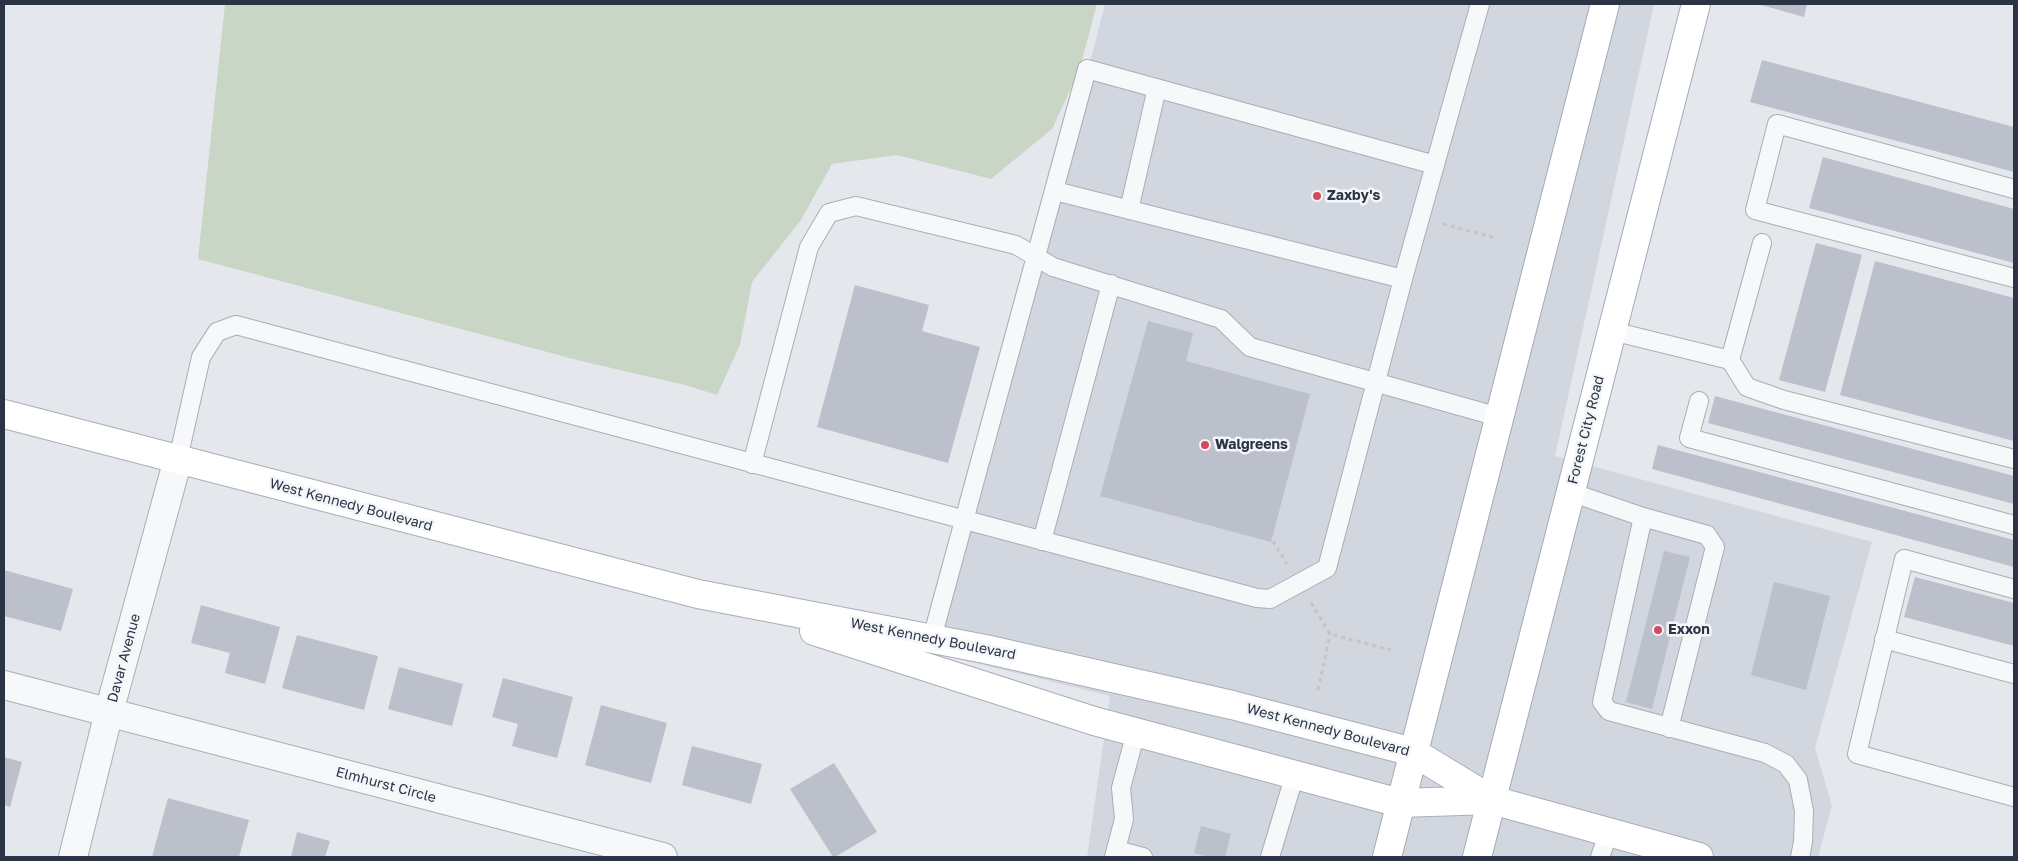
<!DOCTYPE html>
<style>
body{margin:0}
#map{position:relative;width:2018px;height:861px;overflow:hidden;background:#e4e7ec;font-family:"Golos Text",sans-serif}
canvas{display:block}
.frame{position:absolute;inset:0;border:5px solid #2b3445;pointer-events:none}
</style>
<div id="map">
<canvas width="2018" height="861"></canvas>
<div class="frame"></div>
</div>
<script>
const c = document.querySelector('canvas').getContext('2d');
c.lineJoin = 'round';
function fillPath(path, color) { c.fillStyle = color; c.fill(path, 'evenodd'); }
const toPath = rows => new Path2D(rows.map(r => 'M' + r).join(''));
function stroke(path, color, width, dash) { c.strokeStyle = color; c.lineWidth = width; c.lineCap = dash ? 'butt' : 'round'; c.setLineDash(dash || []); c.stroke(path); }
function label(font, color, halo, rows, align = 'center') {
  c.font = font + ' "Golos Text",sans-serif'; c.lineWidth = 5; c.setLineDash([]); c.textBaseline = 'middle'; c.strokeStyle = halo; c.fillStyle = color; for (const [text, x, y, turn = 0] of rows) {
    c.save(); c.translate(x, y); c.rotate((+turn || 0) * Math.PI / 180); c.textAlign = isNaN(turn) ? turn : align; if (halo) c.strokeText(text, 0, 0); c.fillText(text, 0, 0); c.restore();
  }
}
fillPath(toPath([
 [1105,4,1654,4,1555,456,1872,542,1815,748,1832,806,1818,857,1087,857,1110,696,935,653,969,539]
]), '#d2d6de');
fillPath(toPath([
 [225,4,1097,4,1079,71,1052,129,991,179,897,155,832,164,801,220,752,282,740,345,717,395,685,385,581,361,198,259]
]), '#c9d6c5');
fillPath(toPath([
 [1758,4,1807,4,1804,17],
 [1762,60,2014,127,2014,172,1750,102],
 [1823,157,2014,209,2014,263,1809,208],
 [1816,243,1862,255,1825,392,1779,380],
 [1875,261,2014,298,2014,441,1840,395],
 [855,285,929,305,922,331,980,347,948,463,817,427],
 [1148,321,1193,333,1186,361,1310,394,1271,542,1100,496],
 [1715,396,2014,476,2014,504,1708,423],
 [1658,445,2014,540,2014,567,1652,469],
 [1664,551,1690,557,1652,709,1626,702],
 [4,570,73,589,61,631,4,616],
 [1915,577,2014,603,2014,646,1904,617],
 [1774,582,1830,596,1806,690,1751,675],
 [201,605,280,627,265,684,225,673,230,653,191,643],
 [297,635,378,656,364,710,282,688],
 [399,667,463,684,452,726,388,709],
 [503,678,573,697,557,758,512,746,518,724,492,717],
 [601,705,667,723,651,783,585,765],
 [692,746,762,764,751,804,682,785],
 [4,757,22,762,10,807,4,805],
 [834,763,877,832,835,857,833,857,790,789],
 [168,798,249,820,239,857,152,857],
 [1201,826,1231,834,1225,857,1208,857,1194,853],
 [297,832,330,841,325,857,291,857]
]), '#bbc0ca');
const lane = toPath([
 [2014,189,1777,124,1755,210,2014,278],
 [1055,191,1403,279],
 [1129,210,1157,88],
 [1612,331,1730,360,1747,387,1784,400,2014,459],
 [1730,360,1762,243],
 [1699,401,1689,438,2014,525],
 [178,459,201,357,217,332,236,325,1257,598,1270,599,1327,568,1403,279,1480,4],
 [752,464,809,247,829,213,856,206,1016,245,1053,267,1221,319,1250,347,1499,417],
 [1570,492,1643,517,1602,702,1609,711,1765,753,1786,764,1798,780,1804,811,1803,842,1800,857],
 [1643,517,1707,535,1715,547,1669,728],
 [1042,541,1111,284],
 [2014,589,1904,559,1857,754,2014,797],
 [932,638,1087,69,1435,165],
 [1884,639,2014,674],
 [1116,850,1143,857],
 [1114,857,1124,819,1121,788,1136,732],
 [1270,857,1295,774],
 [1600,857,1609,832]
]);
const street = toPath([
 [4,685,663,857],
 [73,857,109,712,178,459]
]);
const secondary = toPath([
 [4,414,698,594,985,649,1232,705,1413,752,1492,800,1699,857],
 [814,631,1094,721,1400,803,1492,800]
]);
const primary = toPath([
 [1387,857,1605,4],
 [1477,857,1696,4]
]);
stroke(lane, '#a9aeb7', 20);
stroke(street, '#a9aeb7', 30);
stroke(secondary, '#a9aeb7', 30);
stroke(primary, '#a3abb8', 30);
stroke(toPath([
 [1443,224,1496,238],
 [1273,541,1287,564],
 [1311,603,1330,634,1391,650],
 [1318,690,1330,634]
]), '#c2c5cb', 3, [4, 4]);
stroke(lane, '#f7f8fa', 18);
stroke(street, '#f7f8fa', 28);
stroke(secondary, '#fff', 28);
stroke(primary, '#fff', 28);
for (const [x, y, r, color] of [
 [1317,196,5,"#d1495b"],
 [1205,445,5,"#d1495b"],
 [1658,630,5,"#d1495b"]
]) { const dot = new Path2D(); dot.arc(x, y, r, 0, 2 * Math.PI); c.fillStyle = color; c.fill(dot); stroke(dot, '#f4f6f9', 2); }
label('bold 14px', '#2b3445', '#f4f6f9', [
 ["Zaxby's",1327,196],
 ["Walgreens",1215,445],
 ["Exxon",1668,630]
], 'left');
label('14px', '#2b3445', '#f4f6f9', [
 ["Forest City Road",1586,430,-76],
 ["West Kennedy Boulevard",351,505,15],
 ["West Kennedy Boulevard",933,639,11],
 ["Davar Avenue",124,658,-75],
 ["West Kennedy Boulevard",1328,730,15],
 ["Elmhurst Circle",386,785,15]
]);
</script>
